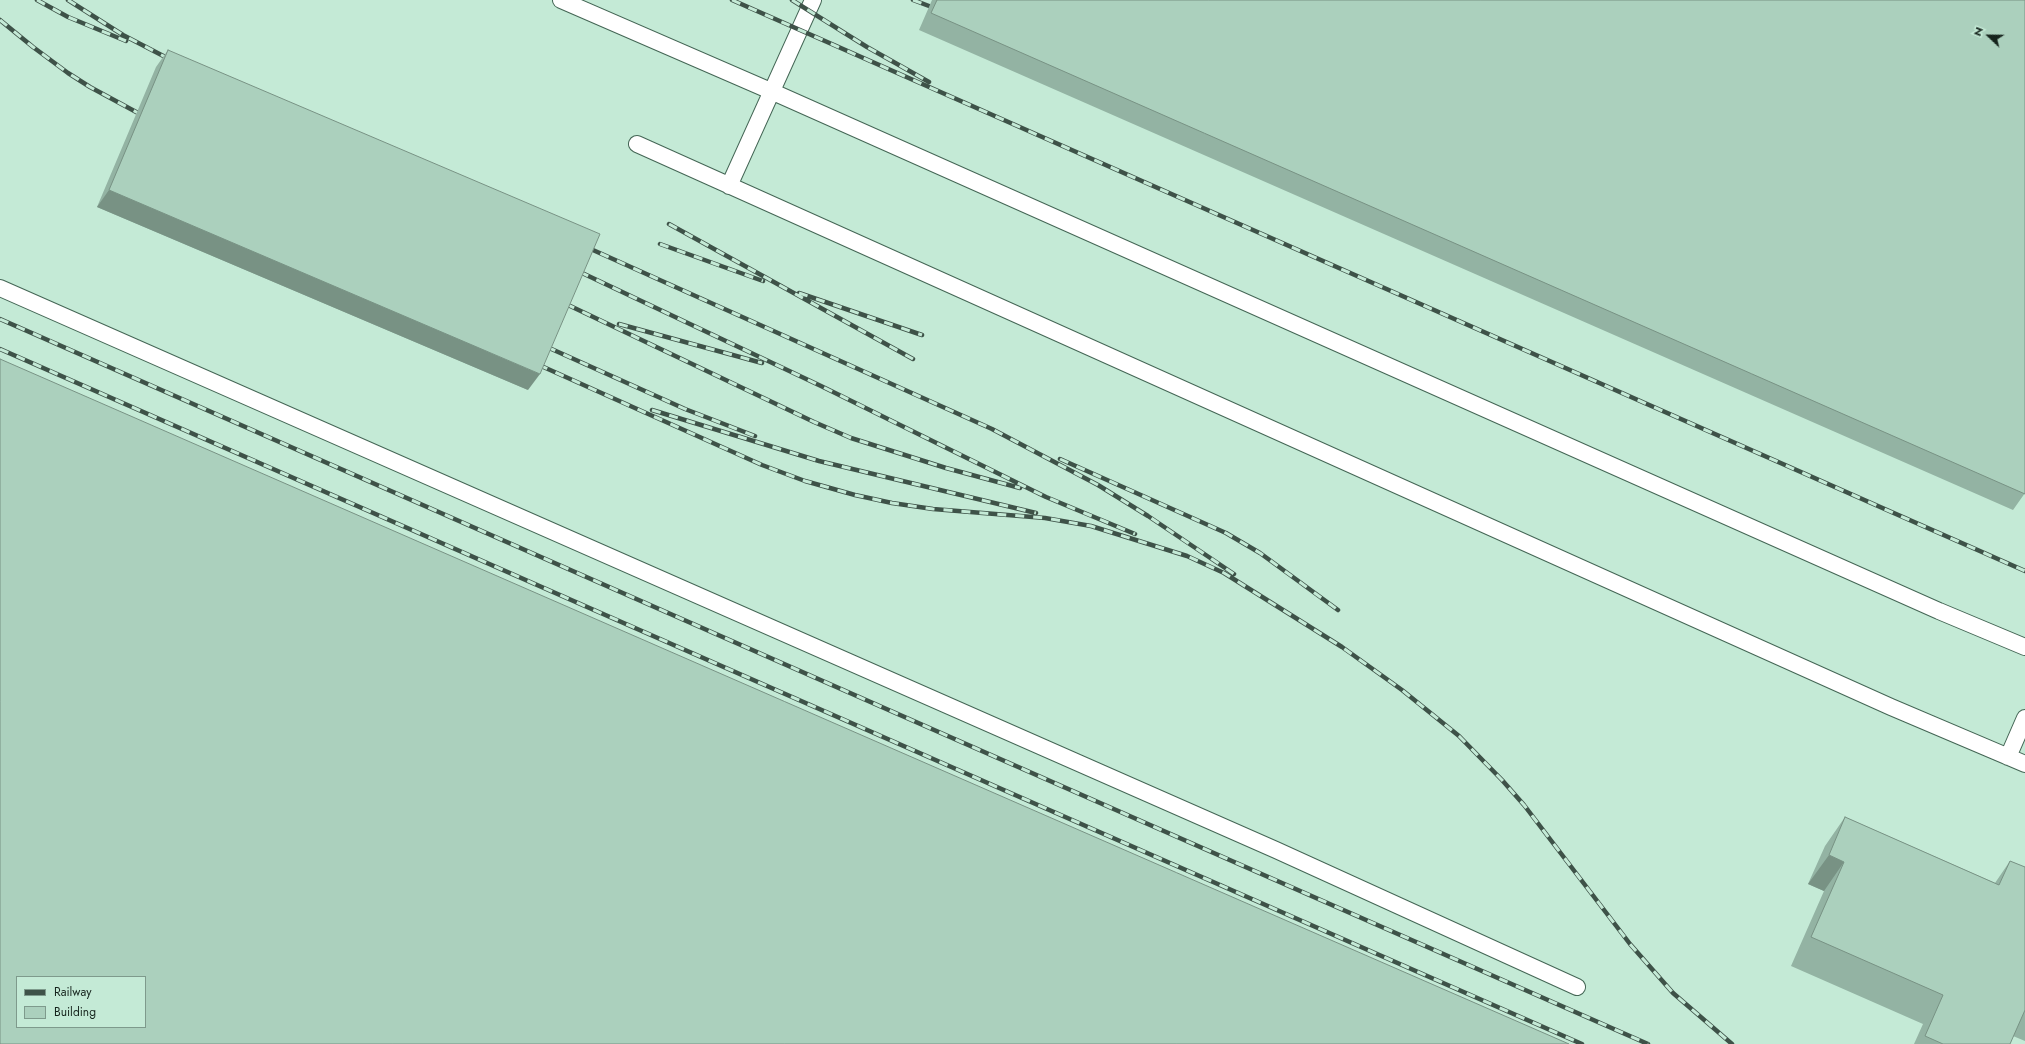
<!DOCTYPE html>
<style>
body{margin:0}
#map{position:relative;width:2025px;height:1044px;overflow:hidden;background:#c4ead6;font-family:Jost,sans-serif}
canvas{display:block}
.legend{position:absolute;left:16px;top:976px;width:130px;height:52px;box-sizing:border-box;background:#c4ead6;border:1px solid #7e9a8c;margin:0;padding:5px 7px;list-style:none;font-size:12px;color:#15231c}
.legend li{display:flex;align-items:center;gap:8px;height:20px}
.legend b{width:20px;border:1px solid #7e9a8c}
.north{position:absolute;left:1969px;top:16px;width:40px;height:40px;-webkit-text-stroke:3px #c4ead6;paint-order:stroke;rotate:292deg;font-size:11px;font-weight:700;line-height:16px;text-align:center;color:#15231c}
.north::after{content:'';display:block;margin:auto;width:14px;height:18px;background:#15231c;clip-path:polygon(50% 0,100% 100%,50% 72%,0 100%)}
</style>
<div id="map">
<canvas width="2025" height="1044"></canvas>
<ul class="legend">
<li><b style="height:5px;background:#3e5248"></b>Railway</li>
<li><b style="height:11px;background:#abd0bd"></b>Building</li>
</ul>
<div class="north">N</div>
</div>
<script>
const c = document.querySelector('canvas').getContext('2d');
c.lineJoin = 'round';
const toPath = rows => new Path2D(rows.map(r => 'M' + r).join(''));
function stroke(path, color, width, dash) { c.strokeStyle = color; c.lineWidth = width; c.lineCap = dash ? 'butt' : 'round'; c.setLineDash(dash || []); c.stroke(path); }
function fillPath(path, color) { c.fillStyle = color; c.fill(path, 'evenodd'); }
const lane = toPath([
 [561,0,773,92,1939,611,2025,647],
 [637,144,1891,707,2025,764],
 [729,186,813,0],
 [0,288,1276,850,1577,987],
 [2008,757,2025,718]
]);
stroke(lane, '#465', 18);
stroke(lane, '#fff', 16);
const rail = toPath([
 [37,0,68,17,126,41],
 [68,0,123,35,173,61],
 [732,0,2025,571],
 [792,0,867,47,929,82],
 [913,0,929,6],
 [0,20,33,47,68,73,90,87,138,113],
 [669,224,913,359],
 [660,244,763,281],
 [584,246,992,429,1098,485,1148,516,1234,574],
 [580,272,821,386,1046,497,1135,534],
 [799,293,922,335],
 [566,304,814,422,851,438,946,468,1020,488],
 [0,319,1648,1044],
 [619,324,762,363],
 [547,347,685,409,755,436],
 [0,349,1582,1044],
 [539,365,762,465,805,481,855,495,892,503,933,509,1045,518,1091,526,1187,556,1224,573,1342,647,1402,690,1459,736,1502,780,1524,805,1630,944,1673,993,1732,1044],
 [652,410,819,461,1036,513],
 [1060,459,1226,533,1260,553,1338,610]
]);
stroke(rail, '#3e5248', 4.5);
stroke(rail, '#c4ead6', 3, [9]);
fillPath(toPath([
 [932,0,2025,0,2025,493,2013,510,919,30],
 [168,50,528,390,97,207,156,67],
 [1845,817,1995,883,2010,861,2025,867,2025,1041,2013,1036,2010,1044,1914,1044,1923,1024,1791,966,1824,891,1808,884,1825,846]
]), '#93b3a3');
fillPath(toPath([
 [109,190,540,374,528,390,97,207],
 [1829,855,1844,862,1824,891,1808,884]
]), '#789284');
const building = toPath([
 [937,0,2025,0,2025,494,931,13,937,0],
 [168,50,600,234,540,374,109,190,168,50],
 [0,359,1569,1044,0,1044,0,359],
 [17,977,145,977,145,1027,17,1027,17,977],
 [1845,817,1999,885,2010,861,2025,867,2025,1010,2010,1044,1943,1044,1925,1036,1943,995,1811,937,1844,862,1829,855,1845,817]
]);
fillPath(building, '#abd0bd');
stroke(building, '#789284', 1);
</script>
